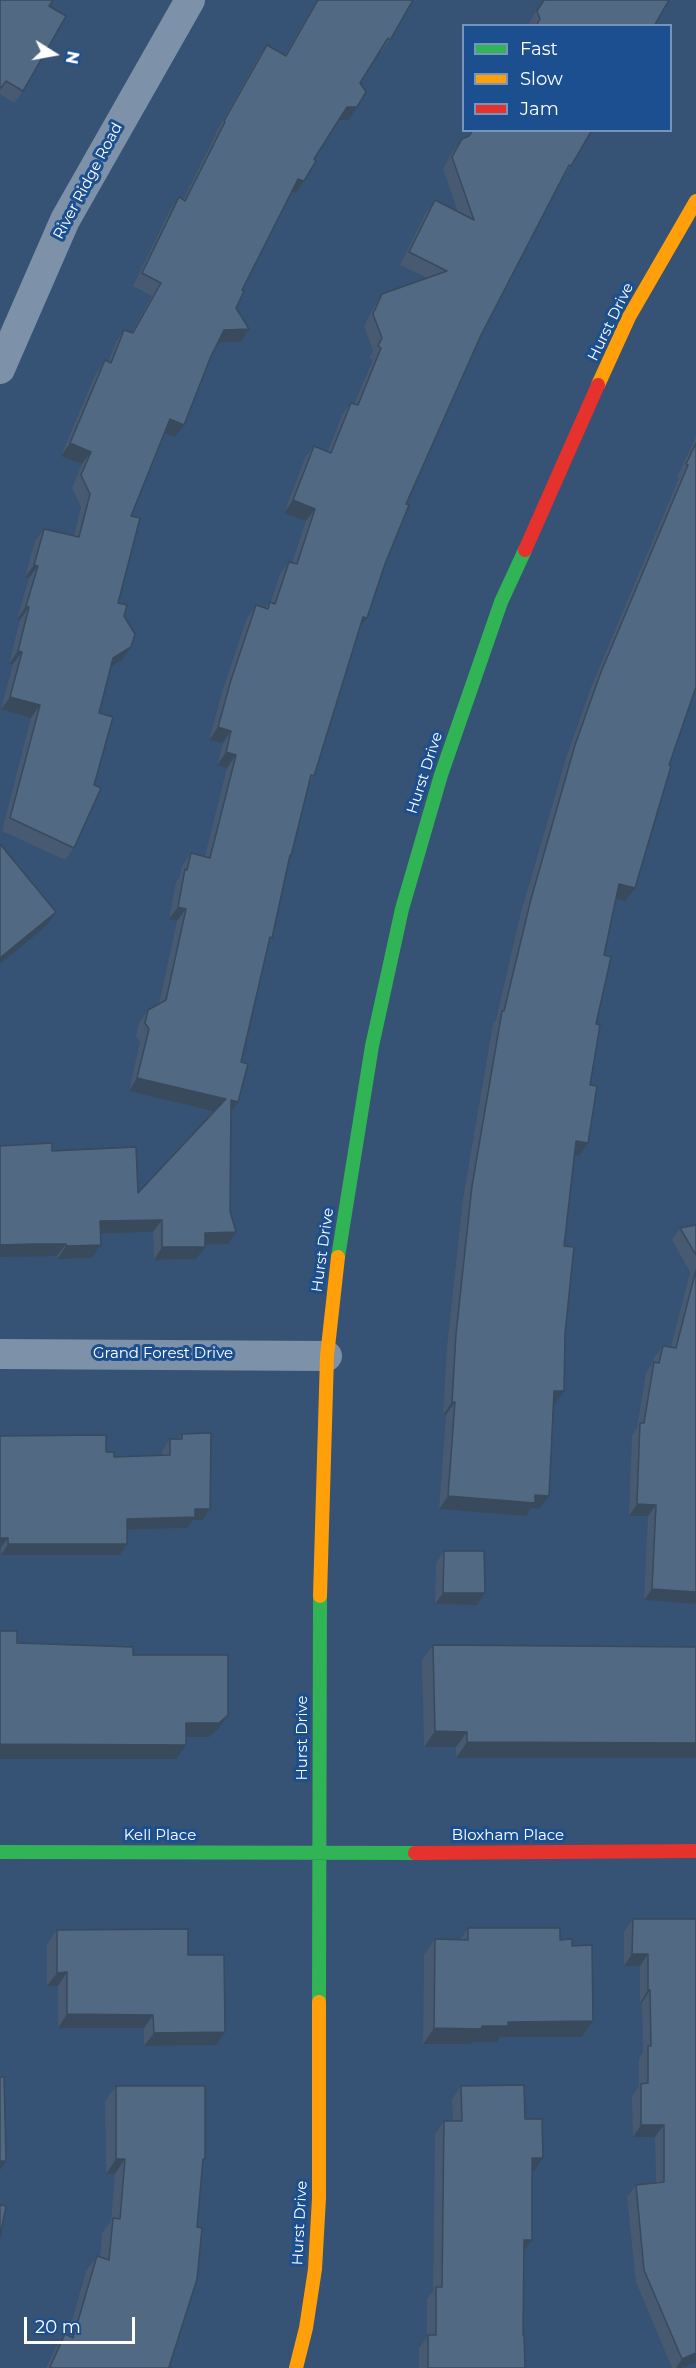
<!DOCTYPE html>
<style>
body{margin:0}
#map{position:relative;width:696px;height:2368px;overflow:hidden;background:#365274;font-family:Montserrat,sans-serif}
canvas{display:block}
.legend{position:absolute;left:462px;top:24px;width:210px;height:108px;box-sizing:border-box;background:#1b4f8f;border:2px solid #7695bc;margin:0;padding:8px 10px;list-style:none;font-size:18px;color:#fff}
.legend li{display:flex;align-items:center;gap:12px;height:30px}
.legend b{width:30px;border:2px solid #7695bc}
.north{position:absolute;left:24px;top:24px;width:60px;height:60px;-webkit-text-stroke:4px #1b4f8f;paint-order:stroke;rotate:101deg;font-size:16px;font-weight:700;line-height:24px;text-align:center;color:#fff}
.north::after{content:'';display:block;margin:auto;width:21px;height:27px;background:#fff;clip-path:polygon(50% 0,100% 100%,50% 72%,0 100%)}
.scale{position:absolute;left:24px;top:2317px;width:111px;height:27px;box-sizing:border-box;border:3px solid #fff;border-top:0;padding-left:8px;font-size:18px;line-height:21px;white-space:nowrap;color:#fff;-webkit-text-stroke:4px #1b4f8f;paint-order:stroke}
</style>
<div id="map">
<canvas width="696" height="2368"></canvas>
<ul class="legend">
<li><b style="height:8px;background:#30b455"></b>Fast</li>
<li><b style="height:8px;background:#ff9f0a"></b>Slow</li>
<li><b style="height:8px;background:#e5322d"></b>Jam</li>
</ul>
<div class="north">N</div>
<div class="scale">20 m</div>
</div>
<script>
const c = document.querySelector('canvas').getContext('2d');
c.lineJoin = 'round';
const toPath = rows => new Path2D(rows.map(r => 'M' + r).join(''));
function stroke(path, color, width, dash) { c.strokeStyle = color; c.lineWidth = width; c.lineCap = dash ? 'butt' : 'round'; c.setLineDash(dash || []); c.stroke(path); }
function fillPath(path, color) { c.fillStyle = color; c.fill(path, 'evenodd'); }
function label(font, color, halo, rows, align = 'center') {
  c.font = font + ' Montserrat,sans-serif'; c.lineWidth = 6; c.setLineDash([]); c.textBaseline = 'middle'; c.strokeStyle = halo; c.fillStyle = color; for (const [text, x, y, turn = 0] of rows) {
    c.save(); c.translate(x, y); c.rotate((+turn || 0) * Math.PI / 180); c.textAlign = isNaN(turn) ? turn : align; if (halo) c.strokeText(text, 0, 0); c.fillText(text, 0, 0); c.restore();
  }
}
stroke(toPath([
 [0,369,65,220,190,0],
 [0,1354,327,1356]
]), '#7d92a8', 30);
stroke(toPath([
 [338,1257,372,1046,402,909,441,775,501,602,525,550],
 [0,1852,415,1853],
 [319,2002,320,1596]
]), '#30b455', 14);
stroke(toPath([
 [598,385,629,317,696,201],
 [320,1596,327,1356,338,1257],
 [296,2368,306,2328,315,2269,319,2198,319,2002]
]), '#ff9f0a', 14);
stroke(toPath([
 [525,550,598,385],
 [415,1853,696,1851]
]), '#e5322d', 14);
fillPath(toPath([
 [0,0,49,6,23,91,14,103,0,94],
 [317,0,413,0,390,40,381,52,380,51,360,83,348,120,339,120,314,159,296,193,291,193,242,290,236,308,249,329,241,342,217,343,211,356,175,437,165,433,131,516,118,603,124,616,131,647,122,660,111,667,99,713,74,848,65,860,2,831,31,718,1,709,13,664,9,664,20,620,17,619,29,578,25,577,35,541,44,529,74,536,81,507,72,488,82,464,61,456,96,373,105,360,108,362,116,342,124,330,132,332,152,296,133,286,170,210,179,197,183,200,216,134,215,134,258,58,267,45,285,55],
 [543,0,669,0,654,26,529,26,529,23],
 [471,130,592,130,571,166,562,179,481,335,406,504,360,629,314,776,309,783,291,856,289,859,272,938,268,944,241,1062,231,1112,230,1211,236,1232,228,1244,205,1245,196,1259,154,1260,153,1232,100,1234,101,1245,92,1258,57,1259,57,1256,24,1256,52,1151,138,1193,214,1111,129,1091,140,1042,136,1036,139,1023,148,1010,159,1004,177,921,169,919,176,882,179,878,182,866,191,853,205,856,227,768,217,765,223,743,209,740,222,693,247,618,256,605,265,608,270,602,271,602,280,574,289,562,292,563,306,521,284,513,305,458,314,446,328,451,342,415,351,403,354,404,373,360,369,358,373,351,364,326,374,307,382,294,427,278,400,265,426,213,435,200,458,212,443,169,453,151,462,139,467,137],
 [696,437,696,687,669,765,625,901,616,899,604,955,590,1085,588,1143,579,1156,574,1155,564,1246,555,1404,553,1404,539,1509,531,1508,526,1516,439,1509,446,1415,443,1415,447,1347,463,1199,493,1024,496,1020,521,912,566,758,592,685,679,478,677,477],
 [696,1225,696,1604,644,1600,648,1516,629,1516,632,1435,637,1428,646,1373,653,1362,654,1358,663,1346,671,1347,690,1272,672,1240,680,1228],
 [182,1434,210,1509,203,1520,193,1520,187,1528,127,1530,127,1544,120,1555,1,1555,0,1436,106,1452,114,1457,162,1455,162,1451,170,1439,178,1439],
 [444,1551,485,1593,477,1605,435,1604,436,1563],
 [433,1645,696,1647,456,1758,456,1747,424,1747,422,1660],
 [633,1919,696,1919,696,2362,682,2368,672,2368,636,2282,627,2197,636,2185,656,2183,655,2137,633,2137,632,2096,639,2086,639,2058,643,2053,642,2003,640,2003,640,1966,624,1966,624,1931],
 [468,1928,560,1940,572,1946,593,2021,582,2037,500,2037,497,2042,472,2042,471,2044,423,2044,424,1955,435,1939,460,1940],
 [57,1930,188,1955,216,2045,144,2046,144,2028,58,2028,58,1986,47,1986,47,1944],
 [116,2086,205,2159,203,2162,169,2367,172,2368,46,2368,55,2349,65,2334,68,2335,86,2271,97,2256,100,2258,102,2233,111,2221,115,2174,106,2174,105,2101],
 [461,2086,525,2119,534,2171,532,2171,532,2240,524,2252,523,2335,525,2368,419,2368,419,2348,427,2337,427,2299,433,2291,435,2134,444,2121,453,2121,452,2099]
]), '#475a72');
fillPath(toPath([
 [347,107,357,107,348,120,338,120],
 [298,179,304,181,296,193,289,192],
 [249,329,241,342,215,343,224,330],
 [170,419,184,425,175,437,162,432],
 [70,443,91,452,82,464,61,456],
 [293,500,315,509,306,521,284,513],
 [34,565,38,566,29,578,25,577],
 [26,606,29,607,20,620,17,619],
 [363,617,367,618,358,630],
 [131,647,122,660,104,671,113,658],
 [18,651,22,652,13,664,9,664],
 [10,697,40,705,31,718,1,709],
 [218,727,231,731,223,743,209,740],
 [226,752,236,755,227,768,217,765],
 [619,884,635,888,625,901,610,897],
 [178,907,186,909,177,921,169,919],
 [56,912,45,927,0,964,0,958],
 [137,1078,226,1099,217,1112,129,1091],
 [231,1100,238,1102,229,1114],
 [576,1141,588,1143,579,1156,567,1154],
 [162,1220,153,1232,91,1234,100,1221],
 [236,1232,228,1244,196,1245,205,1233],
 [32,1244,66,1244,57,1256,0,1257,0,1245],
 [101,1245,92,1258,57,1259,66,1246],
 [162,1247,205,1247,196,1259,154,1260],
 [554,1391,564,1391,555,1404,545,1404],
 [452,1402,455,1402,446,1415,443,1415],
 [535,1495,549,1496,539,1509,531,1508,526,1516,439,1509,448,1496],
 [637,1504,656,1505,648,1516,629,1516],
 [195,1509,210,1509,203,1520,193,1520,187,1528,120,1530,127,1519],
 [0,1538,8,1538,0,1549],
 [8,1544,127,1544,120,1555,1,1555],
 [652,1589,696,1592,696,1604,644,1600],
 [443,1593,485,1593,477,1605,435,1604],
 [228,1715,218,1729,209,1737,176,1737,186,1723],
 [435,1731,467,1732,456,1747,424,1747],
 [467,1742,696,1743,696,1758,456,1758],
 [0,1744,186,1745,176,1759,0,1759],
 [632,1954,648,1954,640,1966,624,1966],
 [67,1972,58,1986,47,1986,57,1973],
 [648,1990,650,1990,642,2003,640,2003],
 [67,2014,153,2015,144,2028,58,2028],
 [593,2021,582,2037,500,2037,497,2042,472,2042,471,2044,423,2044,434,2028,482,2026,508,2022],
 [225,2032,216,2045,144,2046,154,2033],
 [641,2125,664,2125,655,2137,633,2137],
 [532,2158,543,2158,534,2171,523,2171],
 [116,2159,125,2159,115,2174,106,2174],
 [0,2161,6,2161,0,2170],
 [524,2240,532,2240,523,2253],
 [696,2353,696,2362,682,2368,676,2368,682,2359]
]), '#394a5c');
const building = toPath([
 [0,0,53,0,49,6,66,16,23,91,6,81,0,89,0,0],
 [318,0,413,0,390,40,388,38,360,83,366,92,357,107,347,107,314,159,316,161,304,181,298,179,242,290,244,291,236,308,249,329,224,330,211,356,184,425,170,419,131,516,140,518,118,603,127,605,124,616,135,634,131,647,113,658,99,713,113,717,94,785,101,788,74,848,10,818,40,705,10,697,22,652,18,651,29,607,26,606,38,566,34,565,44,529,79,537,90,494,81,475,91,452,70,443,105,360,111,363,124,330,133,333,161,283,142,273,179,197,185,201,225,122,224,121,267,45,286,56,318,0],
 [544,0,669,0,654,26,536,26,540,19,537,11,544,0],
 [473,130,592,130,571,166,569,165,481,335,406,504,409,505,385,564,367,618,363,617,314,776,311,775,291,856,290,855,272,938,270,937,241,1062,248,1064,238,1102,231,1100,230,1211,236,1232,205,1233,205,1247,162,1247,162,1220,100,1221,101,1245,66,1246,66,1244,32,1244,0,1245,0,1146,52,1143,52,1151,136,1147,138,1193,226,1099,137,1078,149,1029,145,1023,148,1010,166,1000,186,909,178,907,185,869,187,870,191,853,210,858,236,755,226,752,231,731,218,727,231,680,256,605,268,609,270,602,275,604,289,562,297,564,315,509,293,500,314,446,331,453,351,403,358,405,381,348,378,346,382,338,373,314,382,294,447,271,409,252,435,200,474,220,452,157,462,139,469,136,473,130],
 [696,443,696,687,669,765,671,766,635,888,619,884,604,955,611,957,596,1024,600,1025,590,1085,597,1086,588,1143,576,1141,564,1246,574,1247,565,1333,564,1391,554,1391,549,1496,535,1495,535,1503,448,1496,455,1402,452,1402,456,1334,472,1186,502,1011,504,1011,531,899,575,745,601,672,688,465,686,464,696,443],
 [0,844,56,912,0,958,0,844],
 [696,1225,696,1255,680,1228,696,1225],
 [696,1270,696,1592,652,1589,656,1505,637,1504,640,1423,644,1423,654,1362,659,1363,663,1346,676,1348,696,1270],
 [211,1433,210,1509,195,1509,195,1517,127,1519,127,1544,8,1544,8,1538,0,1538,0,1436,106,1435,106,1452,114,1452,114,1457,170,1455,170,1439,182,1439,182,1434,211,1433],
 [444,1551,484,1551,485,1593,443,1593,444,1551],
 [0,1631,17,1631,17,1643,133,1647,133,1655,228,1655,228,1715,219,1723,186,1723,186,1745,0,1744,0,1631],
 [433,1645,696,1647,696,1743,467,1742,467,1732,435,1731,433,1645],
 [633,1919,696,1919,696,2353,682,2359,644,2270,636,2185,664,2182,664,2125,641,2125,641,2084,648,2083,648,2046,651,2046,650,1990,648,1990,648,1954,632,1954,633,1919],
 [468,1928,560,1928,560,1940,572,1939,572,1946,592,1945,593,2021,508,2022,508,2026,482,2026,481,2029,434,2028,435,1939,468,1940,468,1928],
 [188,1929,188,1955,224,1955,225,2032,154,2033,153,2015,67,2014,67,1972,57,1973,57,1930,188,1929],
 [0,2077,4,2077,6,2161,0,2161,0,2077],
 [524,2085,525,2119,542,2119,543,2158,532,2158,532,2240,524,2240,523,2335,524,2335,525,2368,428,2368,428,2335,436,2335,436,2287,442,2287,444,2121,462,2121,461,2086,524,2085],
 [116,2086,205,2086,205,2159,203,2159,197,2227,202,2228,197,2279,169,2367,172,2368,52,2368,50,2367,65,2334,73,2338,97,2256,109,2260,113,2218,120,2219,125,2159,116,2159,116,2086],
 [0,2205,6,2206,0,2237,0,2205]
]);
fillPath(building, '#526984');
stroke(building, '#394a5c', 1.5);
label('15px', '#fff', '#1b4f8f', [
 ["River Ridge Road",88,181,-62],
 ["Hurst Drive",611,322,-64],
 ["Hurst Drive",425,773,-72],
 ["Hurst Drive",323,1250,-82],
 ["Grand Forest Drive",163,1354],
 ["Hurst Drive",303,1738,-90],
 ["Kell Place",160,1836],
 ["Bloxham Place",508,1836],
 ["Hurst Drive",300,2223,-87]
]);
</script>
